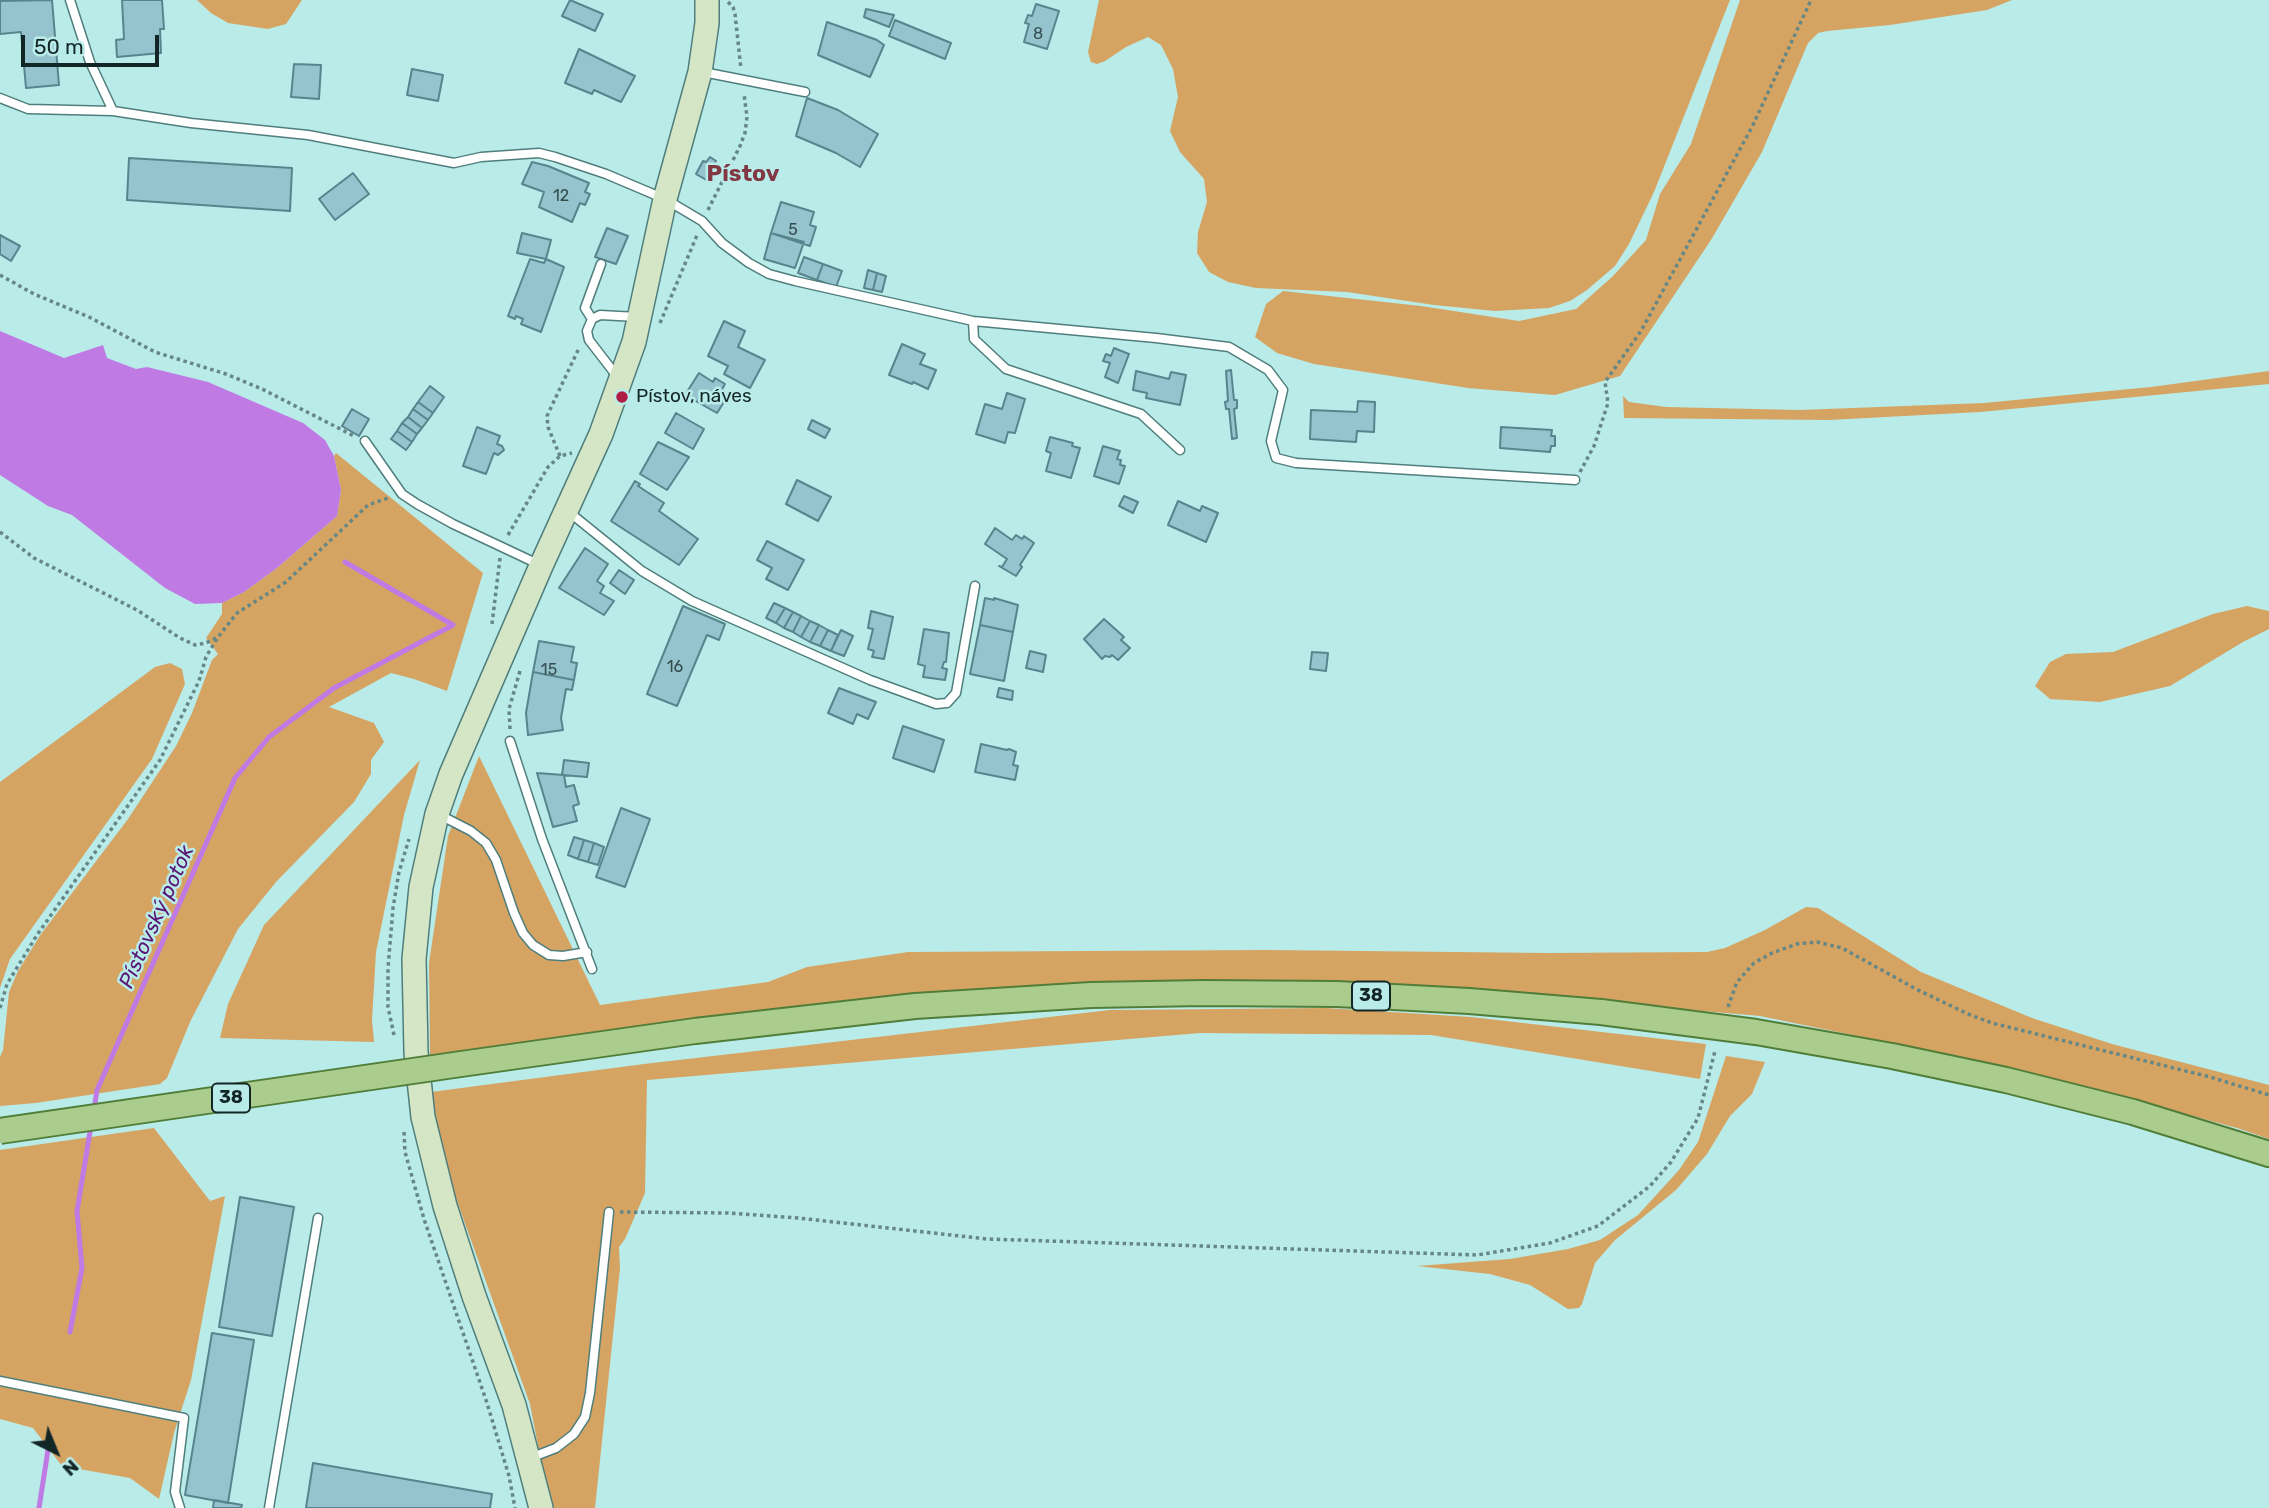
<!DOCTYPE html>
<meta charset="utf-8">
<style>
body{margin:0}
#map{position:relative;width:2269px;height:1508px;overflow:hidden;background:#b9ebe9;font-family:Rubik,sans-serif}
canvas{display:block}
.north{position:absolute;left:21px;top:1417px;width:70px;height:70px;-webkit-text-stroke:5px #b9ebe9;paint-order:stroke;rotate:137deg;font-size:19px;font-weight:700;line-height:28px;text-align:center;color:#132626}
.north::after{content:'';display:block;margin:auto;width:24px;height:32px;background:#132626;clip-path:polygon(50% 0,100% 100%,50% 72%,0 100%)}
.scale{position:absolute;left:21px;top:35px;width:138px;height:32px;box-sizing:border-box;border:4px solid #132626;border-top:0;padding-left:9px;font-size:21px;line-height:24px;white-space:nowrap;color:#132626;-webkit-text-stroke:5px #b9ebe9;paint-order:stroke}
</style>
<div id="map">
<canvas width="2269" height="1508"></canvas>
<div class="north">N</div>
<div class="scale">50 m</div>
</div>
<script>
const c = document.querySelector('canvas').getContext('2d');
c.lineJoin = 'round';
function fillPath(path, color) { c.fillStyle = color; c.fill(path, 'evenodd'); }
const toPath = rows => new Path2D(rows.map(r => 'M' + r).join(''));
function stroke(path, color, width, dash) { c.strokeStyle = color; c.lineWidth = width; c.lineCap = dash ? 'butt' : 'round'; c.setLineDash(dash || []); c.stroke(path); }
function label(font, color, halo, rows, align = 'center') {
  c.font = font + ' Rubik,sans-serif'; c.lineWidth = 5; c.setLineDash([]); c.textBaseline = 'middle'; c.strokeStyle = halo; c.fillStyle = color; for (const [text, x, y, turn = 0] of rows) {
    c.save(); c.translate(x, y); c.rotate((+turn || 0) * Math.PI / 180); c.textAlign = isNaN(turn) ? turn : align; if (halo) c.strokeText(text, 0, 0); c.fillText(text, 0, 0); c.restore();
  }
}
fillPath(toPath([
 [197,0,302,0,286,24,268,29,228,23,211,13],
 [1099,0,1730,0,1654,192,1629,244,1615,266,1587,290,1570,301,1549,308,1495,311,1434,305,1347,292,1256,288,1228,282,1209,272,1197,253,1198,232,1207,202,1204,179,1180,152,1170,131,1178,97,1173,69,1161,45,1148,37,1126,47,1105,61,1097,64,1091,62,1088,52],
 [1740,0,2012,0,1987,10,1890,25,1827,31,1818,33,1808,43,1762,152,1711,240,1620,376,1555,395,1468,388,1314,364,1277,353,1255,337,1266,304,1283,291,1421,306,1519,321,1576,309,1612,277,1646,240,1660,194,1691,144],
 [2269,371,2269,384,1980,412,1829,420,1624,418,1623,396,1629,402,1666,407,1800,410,1984,403,2151,387],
 [336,453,483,573,447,691,414,679,391,673,329,707,374,723,384,742,371,760,371,774,354,802,276,882,238,929,190,1022,167,1078,160,1084,36,1103,0,1106,0,1057,3,1050,9,992,18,971,41,934,128,819,176,746,192,713,212,660,218,654,206,638,222,614,222,603,244,592,277,568,337,516,341,490,334,456],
 [2247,606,2269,611,2269,629,2243,642,2170,686,2100,702,2050,699,2035,686,2050,662,2066,654,2113,652,2213,614],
 [170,663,182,669,185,684,152,759,10,959,0,988,0,782,155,667],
 [479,756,600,1005,768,982,807,967,908,952,1267,950,1548,953,1707,952,1725,948,1765,930,1806,907,1818,908,1921,972,2032,1018,2112,1044,2269,1085,2269,1139,2237,1128,2022,1070,1760,1016,1388,984,1156,981,927,994,430,1055,429,963,448,836],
 [420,760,404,815,376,952,372,1020,374,1042,220,1038,228,1004,264,925],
 [1326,1008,1471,1017,1706,1044,1700,1079,1431,1035,1200,1033,647,1080,645,1193,625,1239,619,1247,620,1268,595,1508,550,1508,530,1404,449,1179,431,1092,644,1064,1110,1010],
 [1726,1056,1765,1062,1752,1094,1730,1116,1707,1154,1676,1190,1615,1240,1595,1263,1582,1304,1579,1308,1568,1309,1530,1285,1490,1274,1417,1266,1510,1259,1568,1249,1600,1240,1638,1215,1679,1170,1698,1142],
 [154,1128,210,1201,225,1196,191,1380,174,1433,159,1499,130,1478,62,1466,33,1428,0,1419,0,1150]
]), '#d6a462');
fillPath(toPath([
 [0,331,64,358,103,345,107,358,136,369,147,367,208,382,303,423,325,440,334,456,341,490,337,516,277,568,244,592,222,603,195,604,165,588,72,515,48,506,0,475]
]), '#bf7ae3');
stroke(toPath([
 [345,562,453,625],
 [94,1110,97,1090,235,778,269,737,334,688,453,625],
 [70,1332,82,1268,77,1211,91,1126],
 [39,1508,50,1437]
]), '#bf7ae3', 5);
const building = toPath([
 [52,0,59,85,26,88,21,32,0,34,0,1,52,0],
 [122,0,162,0,164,29,160,29,161,53,117,57,116,40,124,39,122,0],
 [570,0,603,14,595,31,562,16,570,0],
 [1036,4,1059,11,1047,49,1024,42,1029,24,1025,23,1028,15,1032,16,1036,4],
 [866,9,894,15,889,27,864,17,866,9],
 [895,20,951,43,945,59,889,36,895,20],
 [827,22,877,40,884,45,870,77,818,55,827,22],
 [579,49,635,76,621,102,594,90,592,94,565,83,579,49],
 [294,64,321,65,319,99,291,97,294,64],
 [412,69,443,75,438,101,407,95,412,69],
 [807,98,838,110,878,134,860,167,836,153,796,136,807,98],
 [710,157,716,161,713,166,715,167,708,181,696,174,703,161,706,162,710,157],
 [129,158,292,168,290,211,127,200,129,158],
 [532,162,548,166,589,183,585,192,590,194,585,205,580,203,572,222,539,207,544,192,522,184,532,162],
 [353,173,369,194,335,220,319,199,353,173],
 [781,202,814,212,810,225,816,227,810,246,771,233,781,202],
 [607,228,628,236,616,264,595,257,607,228],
 [522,233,551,240,546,259,517,253,522,233],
 [771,233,804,242,795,268,764,259,771,233],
 [0,235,20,246,11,261,0,254,0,235],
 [804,257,823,264,817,280,798,273,804,257],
 [530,259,544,263,546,259,564,267,541,332,521,324,523,319,516,316,515,319,508,316,530,259],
 [823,264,842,271,836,287,817,280,823,264],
 [868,270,877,273,873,290,864,288,868,270],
 [877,273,886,276,882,292,873,290,877,273],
 [724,321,745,331,738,347,765,360,750,388,724,374,728,366,708,356,724,321],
 [902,344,925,354,920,364,936,370,928,389,913,382,912,384,889,375,902,344],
 [1114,348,1129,354,1118,383,1105,377,1110,363,1103,361,1106,354,1111,356,1114,348],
 [1231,370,1234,400,1237,400,1237,408,1234,409,1237,438,1232,439,1229,409,1226,409,1225,402,1228,401,1226,371,1231,370],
 [1136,371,1169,379,1171,372,1186,375,1180,405,1146,398,1147,393,1133,390,1136,371],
 [699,373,713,382,715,378,725,384,717,398,724,402,717,413,685,395,699,373],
 [430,386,444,397,433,413,418,402,430,386],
 [1007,393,1025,399,1015,433,1008,432,1005,443,976,434,985,404,1002,409,1007,393],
 [1358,401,1375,402,1374,432,1357,431,1356,442,1310,439,1311,410,1357,412,1358,401],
 [418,402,433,413,428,420,413,409,418,402],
 [352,409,369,419,359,436,342,426,352,409],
 [413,409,428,420,422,428,408,417,413,409],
 [676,413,704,429,693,449,665,433,676,413],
 [408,417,422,428,417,434,402,423,408,417],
 [812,420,830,429,825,438,808,429,812,420],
 [402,423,417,434,412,442,397,431,402,423],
 [477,427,500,436,497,444,502,446,504,450,498,455,494,453,486,474,463,466,477,427],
 [1501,427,1552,430,1551,436,1555,436,1555,446,1551,446,1550,452,1500,448,1501,427],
 [397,431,412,442,406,450,391,439,397,431],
 [1050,437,1073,443,1072,446,1080,448,1071,478,1046,471,1051,453,1046,451,1050,437],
 [658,442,689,457,667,490,640,474,658,442],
 [1103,446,1120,451,1117,459,1121,460,1120,465,1125,466,1119,484,1094,476,1103,446],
 [797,480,831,497,818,521,786,504,797,480],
 [635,481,640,484,638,486,664,503,659,511,698,539,679,565,611,521,635,481],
 [1124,496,1138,502,1133,513,1119,506,1124,496],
 [1178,501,1200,511,1202,506,1218,513,1206,542,1168,525,1178,501],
 [995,528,1012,540,1016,535,1022,539,1024,536,1034,543,1020,565,1022,567,1016,576,999,566,1002,567,1007,559,985,544,995,528],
 [767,541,804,560,788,590,766,579,772,568,757,560,767,541],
 [585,548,608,564,597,581,604,586,600,593,614,601,604,615,559,588,585,548],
 [619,570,634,580,625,594,610,583,619,570],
 [985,598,994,600,994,598,1018,605,1013,632,980,625,985,598],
 [774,603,785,608,776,623,766,618,774,603],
 [683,606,725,624,719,640,707,635,677,706,647,694,683,606],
 [785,608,793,612,784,628,776,623,785,608],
 [871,611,893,617,884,659,872,657,874,651,868,649,873,629,868,628,871,611],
 [793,612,801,616,793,632,784,628,793,612],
 [801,616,810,621,801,637,793,632,801,616],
 [1104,619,1124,637,1121,640,1130,648,1118,660,1112,655,1110,657,1105,656,1102,659,1084,639,1104,619],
 [810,621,819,625,810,642,801,637,810,621],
 [819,625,828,630,820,646,810,642,819,625],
 [980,625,1013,632,1004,681,970,674,980,625],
 [924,629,949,633,946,662,944,662,942,668,947,669,945,680,923,677,925,666,918,664,924,629],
 [828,630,838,635,831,651,820,646,828,630],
 [841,630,853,636,844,656,831,651,841,630],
 [539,641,574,647,571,662,577,663,574,680,533,672,539,641],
 [1030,651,1046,655,1043,672,1026,668,1030,651],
 [1312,652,1328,653,1326,671,1310,669,1312,652],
 [533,672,574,680,572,690,566,689,561,718,563,730,528,735,526,713,533,672],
 [839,688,876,702,868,719,857,714,853,724,828,713,839,688],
 [999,688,1013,691,1012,700,997,697,999,688],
 [903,726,944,740,934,772,893,758,903,726],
 [981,744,1007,750,1009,749,1016,752,1013,765,1018,766,1015,780,975,772,981,744],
 [564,760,589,763,587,777,562,775,564,760],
 [537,773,564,775,566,787,574,785,579,804,573,806,577,821,553,827,537,773],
 [621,808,650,819,625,887,596,877,621,808],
 [574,837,584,840,578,859,568,855,574,837],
 [584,840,594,843,588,862,578,859,584,840],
 [594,843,604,847,598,865,588,862,594,843],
 [240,1197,294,1207,272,1336,219,1327,240,1197],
 [212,1333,254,1340,228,1503,185,1495,212,1333],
 [313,1463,492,1494,490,1508,306,1508,313,1463],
 [214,1500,242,1505,241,1508,213,1508,214,1500]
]);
fillPath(building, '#95c4ce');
stroke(building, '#58848e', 2);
const lane = toPath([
 [70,0,90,62,113,111,191,123,308,135,454,163,481,157,539,153,555,157,606,174,665,199,702,221,722,243,749,263,769,274,795,281,973,321,1156,338,1229,347,1268,370,1283,390,1271,441,1276,458,1296,463,1575,480],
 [703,72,805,92],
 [0,98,28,109,113,111],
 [592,319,585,308,601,264],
 [973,321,974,339,1006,369,1141,414,1180,450],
 [616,375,589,340,587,331,592,319,600,315,637,317],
 [365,441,402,494,417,504,453,524,538,564],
 [569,512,642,571,692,601,870,680,936,704,947,703,956,693,975,586],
 [510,741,542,839,592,969],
 [440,815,471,831,486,843,496,860,514,913,523,933,533,945,549,955,563,956,587,952],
 [0,1381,184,1418,175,1492,180,1508],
 [530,1458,556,1448,574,1434,585,1417,590,1393,609,1212],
 [269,1508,318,1218]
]);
const secondary = toPath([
 [541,1508,514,1405,474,1296,445,1206,423,1117,416,1052,414,959,421,887,437,814,451,774,541,566,601,434,634,342,665,199,700,72,707,23,707,0]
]);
const primary = toPath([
 [461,1064,695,1031,915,1006,1091,995,1203,993,1337,994,1469,1001,1601,1012,1756,1032,1892,1056,2006,1080,2133,1112,2269,1154]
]);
stroke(lane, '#4f7e7c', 11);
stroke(secondary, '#4f7e7c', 26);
stroke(primary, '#507d38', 28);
stroke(toPath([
 [728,2,733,7,735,14,741,69],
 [708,210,740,146,745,133,747,117,744,94],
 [0,275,34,294,89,317,155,352,226,374,262,389,354,436],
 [660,323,698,233],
 [560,456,548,427,547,416,579,348],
 [1580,472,1594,446,1608,403,1605,382,1641,331,1752,127,1811,0],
 [0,532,34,558,137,610,180,638,195,645,206,643,216,638],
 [508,535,548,467,560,456,572,453],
 [492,624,500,558],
 [510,729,509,709,520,671],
 [1728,1007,1737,982,1754,963,1772,953,1797,944,1817,942,1842,948,1916,989,1968,1014,1992,1023,2210,1077,2269,1095],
 [0,1008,7,984,37,935,160,760,199,681,206,657,218,637,237,613,286,582,368,505,388,498],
 [394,1035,388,1007,388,968,393,908,399,872,409,839],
 [404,1132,405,1152,424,1219,487,1403,509,1476,515,1508],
 [620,1212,728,1213,798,1218,987,1239,1477,1255,1550,1243,1598,1226,1650,1186,1671,1162,1698,1118,1715,1051]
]), '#658786', 3.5, [3.5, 3.5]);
stroke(lane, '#fff', 8);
stroke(secondary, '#d4e6c6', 23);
stroke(primary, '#aacd8d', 24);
const primaryBridge = toPath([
 [0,1131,461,1064]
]);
stroke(primaryBridge, '#507d38', 28, []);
stroke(primaryBridge, '#aacd8d', 24);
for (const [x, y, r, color] of [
 [622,397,7,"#af1c43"]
]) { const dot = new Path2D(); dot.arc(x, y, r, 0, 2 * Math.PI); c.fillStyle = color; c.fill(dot); stroke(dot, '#b9ebe9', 2.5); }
label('16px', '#344e50', null, [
 ["8",1038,34],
 ["12",561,196],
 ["5",793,230],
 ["16",675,667],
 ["15",549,670]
]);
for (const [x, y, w] of [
 [1371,996,38],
 [231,1098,38]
]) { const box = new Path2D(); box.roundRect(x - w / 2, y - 14.5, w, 29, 5); c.fillStyle = '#b9ebe9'; c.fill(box); stroke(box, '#132626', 2); }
label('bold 18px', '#132626', null, [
 ["38",1371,996],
 ["38",231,1098]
]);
label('19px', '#132626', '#b9ebe9', [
 ["Pístov, náves",636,397]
], 'left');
label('italic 21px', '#581574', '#b9ebe9', [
 ["Pístovský potok",157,917,-66]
]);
label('bold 23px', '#813843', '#b9ebe9', [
 ["Pístov",743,174]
]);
</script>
